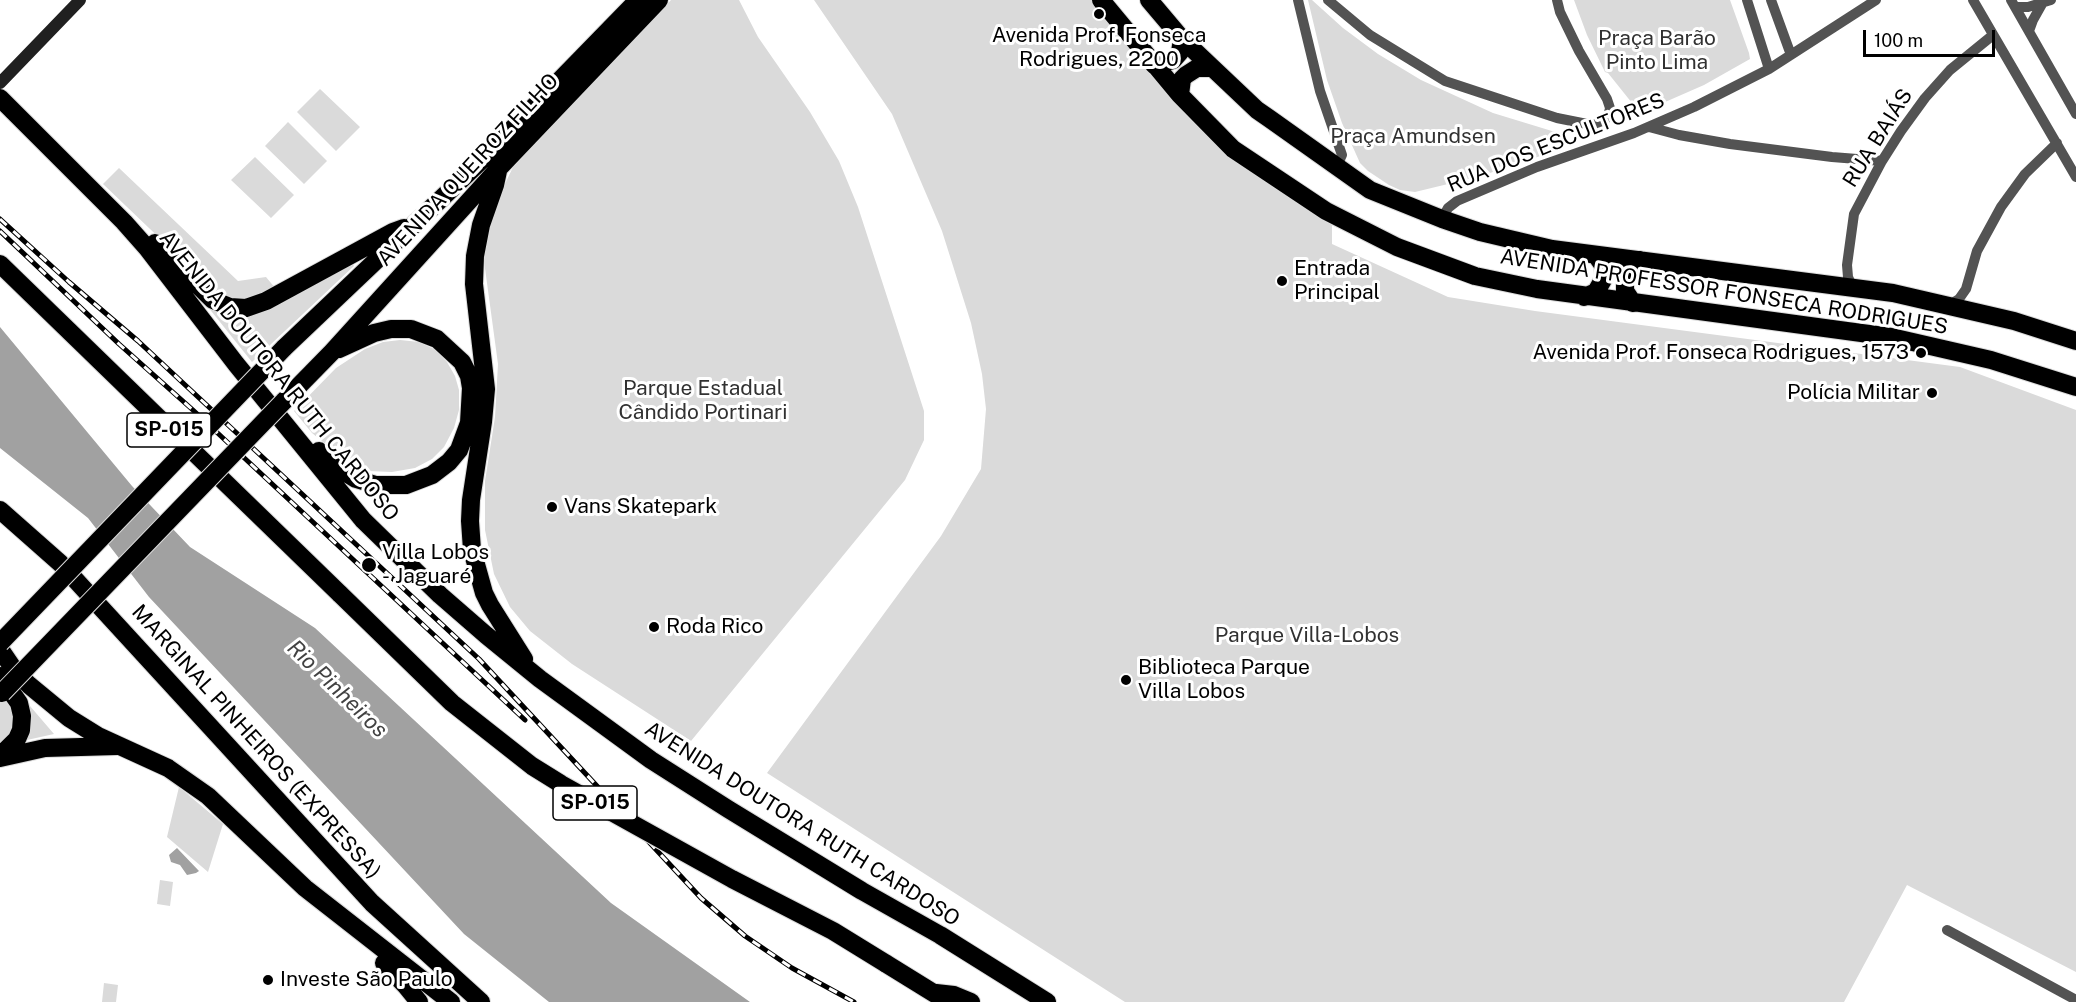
<!DOCTYPE html>
<meta charset="utf-8">
<style>
body{margin:0}
#map{position:relative;width:2076px;height:1002px;overflow:hidden;background:#fff;font-family:"Public Sans",sans-serif}
canvas{display:block}
.scale{position:absolute;left:1863px;top:30px;width:132px;height:27px;box-sizing:border-box;border:3px solid #000;border-top:0;padding-left:8px;font-size:18px;line-height:21px;white-space:nowrap;color:#000;-webkit-text-stroke:4px #fff;paint-order:stroke}
</style>
<div id="map">
<canvas width="2076" height="1002"></canvas>
<div class="scale">100 m</div>
</div>
<script>
const c = document.querySelector('canvas').getContext('2d');
c.lineJoin = 'round';
function fillPath(path, color) { c.fillStyle = color; c.fill(path, 'evenodd'); }
const toPath = rows => new Path2D(rows.map(r => 'M' + r).join(''));
function stroke(path, color, width, dash) { c.strokeStyle = color; c.lineWidth = width; c.lineCap = dash ? 'butt' : 'round'; c.setLineDash(dash || []); c.stroke(path); }
function label(font, color, halo, rows, align = 'center') {
  c.font = font + ' "Public Sans",sans-serif'; c.lineWidth = 6; c.setLineDash([]); c.textBaseline = 'middle'; c.strokeStyle = halo; c.fillStyle = color; for (const [text, x, y, turn = 0] of rows) {
    c.save(); c.translate(x, y); c.rotate((+turn || 0) * Math.PI / 180); c.textAlign = isNaN(turn) ? turn : align; if (halo) c.strokeText(text, 0, 0); c.fillText(text, 0, 0); c.restore();
  }
}
fillPath(toPath([
 [671,0,739,0,758,37,810,112,839,161,858,207,924,411,924,440,905,480,691,741,572,664,530,631,510,607,494,574,485,530,485,481,495,417,498,364,484,261,487,231,496,203,513,167],
 [814,0,1096,0,1169,88,1241,165,1332,220,1332,244,1448,297,1535,311,1960,367,2076,410,2076,972,1907,885,1844,1002,1125,1002,767,773,941,536,981,469,986,409,982,374,971,323,942,231,892,114],
 [1308,0,1312,0,1343,28,1378,54,1421,80,1493,113,1565,135,1567,144,1564,148,1481,176,1415,192,1400,190,1389,185,1368,171,1360,163,1342,123,1327,80],
 [1574,0,1730,0,1749,53,1750,59,1704,85,1640,113,1608,73,1605,72,1587,35],
 [320,89,360,127,336,151,297,112],
 [288,122,327,161,304,184,265,146],
 [255,157,294,195,271,218,231,180],
 [119,168,238,281,266,277,276,289,260,298,238,300,219,295,103,184],
 [352,263,354,266,252,362,208,307,218,313,231,316,251,315],
 [400,340,419,342,436,350,447,362,455,376,459,390,459,410,454,428,444,447,432,459,415,468,392,472,368,471,353,465,334,451,312,433,294,411,336,368,365,349,383,342],
 [0,671,54,734,0,746],
 [179,787,223,824,208,872,167,837],
 [160,880,173,882,170,906,157,904],
 [104,983,118,985,116,1002,102,1002]
]), '#dadada');
fillPath(toPath([
 [0,327,132,486,190,547,315,628,611,903,750,1002,549,1002,464,934,149,597,88,518,0,448],
 [177,848,199,871,196,873,187,875,180,865,171,862,169,855]
]), '#a1a1a1');
const highway = toPath([
 [1101,0,1180,95,1233,149,1326,211,1397,247,1475,276,1537,289,1891,337,1991,360,2076,387],
 [1149,0,1182,39,1257,110,1270,119,1370,190,1442,219,1480,232,1552,249,1893,293,2014,321,2076,341],
 [1154,65,1173,60,1180,52,1182,39],
 [1180,95,1182,79,1186,75,1197,68,1212,68],
 [0,98,124,222,147,248,236,364,363,520,440,595,486,635,540,679,651,760,728,809,862,891,940,935,1047,1002],
 [498,171,495,185,481,225,475,256,474,284,486,389,483,422,471,500,470,521,472,550,484,593,490,605,524,659],
 [155,243,213,300,230,307,246,308,266,301,393,232,404,228],
 [0,264,340,594],
 [1584,297,1596,292,1604,278,1603,265,1596,255],
 [1633,303,1625,291,1625,276,1629,269,1640,260],
 [284,348,484,158,638,0],
 [284,401,332,352,498,169,659,0],
 [319,451,330,463,356,479,376,485,406,485,432,475,449,462,459,450,469,423,471,388,469,376,462,362,437,339,411,329,391,329,374,333,339,349],
 [0,510,60,563,372,903,481,1002],
 [0,649,15,671,29,685,69,718,98,736,168,768,208,796,305,888,451,1002],
 [0,676,19,703,22,716,21,730,17,739,0,756],
 [0,758,45,748,117,746],
 [384,963,406,986,419,1002],
 [885,963,948,1002],
 [936,993,954,995,971,1002]
]);
stroke(highway, '#dbdbdb', 20);
stroke(toPath([
 [1298,0,1320,91,1342,155,1336,168],
 [1328,0,1370,35,1445,81,1557,118,1592,125,1601,123,1608,117,1610,108,1607,99,1579,51,1560,12,1557,0],
 [1747,0,1769,69],
 [1771,0,1791,55],
 [1973,0,2076,177],
 [2011,0,2076,114],
 [2015,7,2028,7,2051,0],
 [2029,31,2033,20,2042,4],
 [1649,127,1679,135,1730,144,1832,157,1882,161],
 [1442,219,1448,208,1457,201,1537,167,1634,133,1694,107,1769,69,1876,0],
 [1853,288,1848,277,1847,265,1854,214,1882,161,1901,131,1925,98,1950,70,1993,35],
 [1950,305,1959,299,1966,289,1977,251,2001,207,2025,174,2057,143],
 [1947,930,2076,1000]
]), '#535353', 10);
stroke(toPath([
 [0,83,80,0]
]), '#202020', 12);
stroke(highway, '#000', 18);
const rail = toPath([
 [0,219,69,282,138,341,479,659,701,898,745,936,792,968,854,1002],
 [0,231,119,344,194,411,525,720]
]);
stroke(rail, '#000', 5);
stroke(rail, '#fff', 3, [9]);
const highwayBridge = toPath([
 [340,594,452,703,532,766,561,784,732,879,833,931,885,963],
 [0,643,284,348],
 [2,693,284,401]
]);
stroke(highwayBridge, '#dbdbdb', 20, []);
stroke(highwayBridge, '#000', 18);
for (const [x, y, r, color] of [
 [1099,14,6,"#000"],
 [1282,281,6,"#000"],
 [1921,353,6,"#000"],
 [1932,393,6,"#000"],
 [552,507,6,"#000"],
 [369,565,8,"#000"],
 [654,627,6,"#000"],
 [1126,680,6,"#000"],
 [268,980,6,"#000"]
]) { const dot = new Path2D(); dot.arc(x, y, r, 0, 2 * Math.PI); c.fillStyle = color; c.fill(dot); stroke(dot, '#fff', 2); }
for (const [x, y, w] of [
 [169,430,84],
 [595,803,84]
]) { const box = new Path2D(); box.roundRect(x - w / 2, y - 17, w, 34, 4.5); c.fillStyle = '#fff'; c.fill(box); stroke(box, '#000', 1.5); }
label('bold 20px', '#000', null, [
 ["SP-015",169,430],
 ["SP-015",595,803]
]);
label('21px', '#000', '#fff', [
 ["Avenida Prof. Fonseca",1099,36,"center"],
 ["Rodrigues, 2200",1099,60,"center"],
 ["Entrada",1294,269],
 ["Principal",1294,293],
 ["Avenida Prof. Fonseca Rodrigues, 1573",1909,353,"right"],
 ["Polícia Militar",1920,393,"right"],
 ["Vans Skatepark",564,507],
 ["Villa Lobos",382,553],
 ["- Jaguaré",382,577],
 ["Roda Rico",666,627],
 ["Biblioteca Parque",1138,668],
 ["Villa Lobos",1138,692],
 ["Investe São Paulo",280,980]
], 'left');
label('21px', '#313131', '#fff', [
 ["Praça Barão",1657,39],
 ["Pinto Lima",1657,63],
 ["Praça Amundsen",1413,137],
 ["Parque Estadual",703,389],
 ["Cândido Portinari",703,413],
 ["Parque Villa-Lobos",1307,636]
]);
label('21px', '#000', '#fff', [
 ["RUA BAIÁS",1878,138,-58],
 ["RUA DOS ESCULTORES",1556,143,-22],
 ["AVENIDA QUEIROZ FILHO",468,170,-47],
 ["AVENIDA PROFESSOR FONSECA RODRIGUES",1724,292,9],
 ["AVENIDA DOUTORA RUTH CARDOSO",279,376,51],
 ["MARGINAL PINHEIROS (EXPRESSA)",256,742,48],
 ["AVENIDA DOUTORA RUTH CARDOSO",802,824,32]
]);
label('italic 22px', '#424242', '#fff', [
 ["Rio Pinheiros",337,689,44]
]);
</script>
